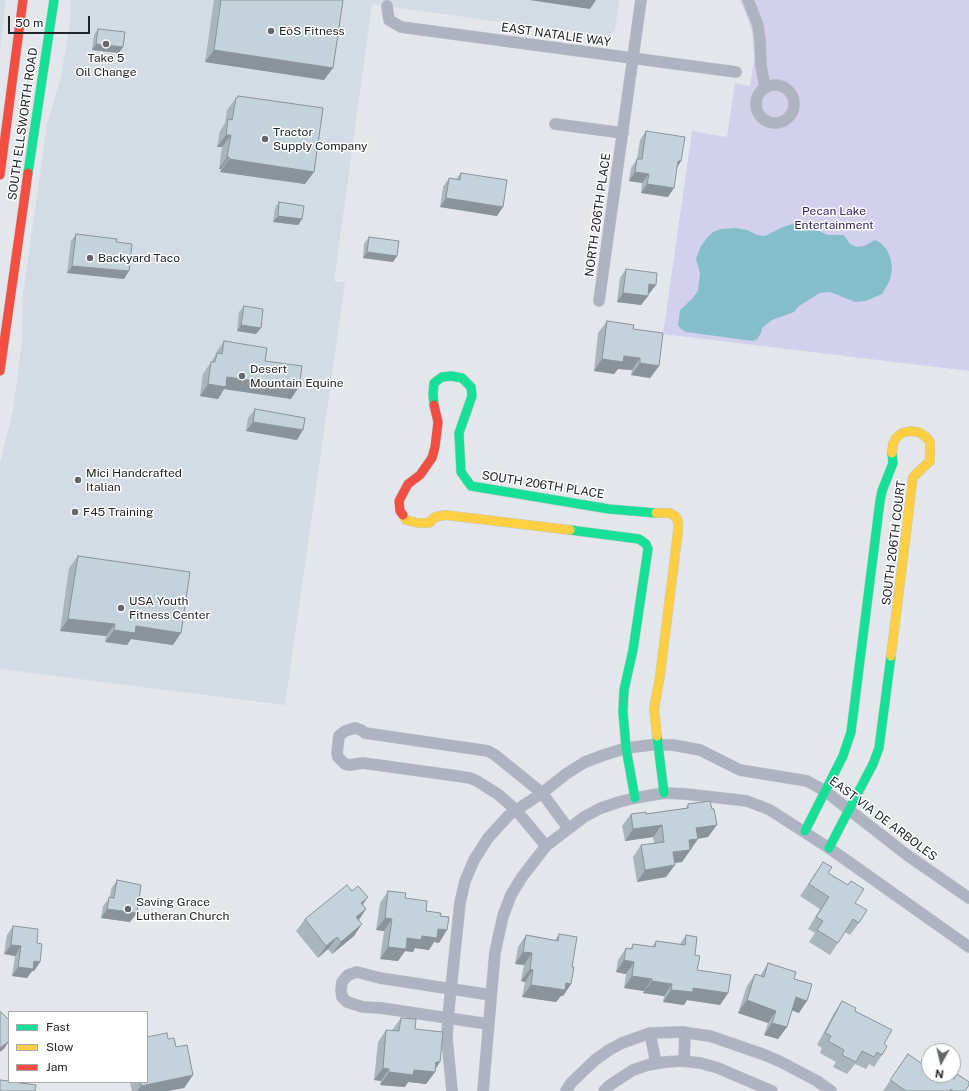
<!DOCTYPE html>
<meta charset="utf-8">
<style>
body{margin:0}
#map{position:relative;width:969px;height:1091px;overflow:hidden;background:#e3e7ec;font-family:"Public Sans",sans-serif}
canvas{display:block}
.legend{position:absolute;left:8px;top:1011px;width:140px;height:72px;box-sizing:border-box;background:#fff;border:1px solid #a6a7a9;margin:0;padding:5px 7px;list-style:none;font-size:12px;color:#202327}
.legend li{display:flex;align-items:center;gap:8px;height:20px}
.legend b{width:20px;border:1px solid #a6a7a9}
.north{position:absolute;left:921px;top:1043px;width:40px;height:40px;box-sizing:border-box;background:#fff;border:1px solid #a6a7a9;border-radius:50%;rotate:188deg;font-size:11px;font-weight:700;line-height:16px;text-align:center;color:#202327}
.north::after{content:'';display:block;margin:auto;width:14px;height:18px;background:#64686c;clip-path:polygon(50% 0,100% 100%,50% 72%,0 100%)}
.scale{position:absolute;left:8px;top:16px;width:82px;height:18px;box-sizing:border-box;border:2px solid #202327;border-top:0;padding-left:5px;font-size:12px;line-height:14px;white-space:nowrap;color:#202327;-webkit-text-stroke:3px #fff;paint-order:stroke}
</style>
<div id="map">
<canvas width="969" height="1091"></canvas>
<ul class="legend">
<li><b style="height:5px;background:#16e098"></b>Fast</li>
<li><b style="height:5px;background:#ffcf43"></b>Slow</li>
<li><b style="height:5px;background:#f24e42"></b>Jam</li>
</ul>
<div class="north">N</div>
<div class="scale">50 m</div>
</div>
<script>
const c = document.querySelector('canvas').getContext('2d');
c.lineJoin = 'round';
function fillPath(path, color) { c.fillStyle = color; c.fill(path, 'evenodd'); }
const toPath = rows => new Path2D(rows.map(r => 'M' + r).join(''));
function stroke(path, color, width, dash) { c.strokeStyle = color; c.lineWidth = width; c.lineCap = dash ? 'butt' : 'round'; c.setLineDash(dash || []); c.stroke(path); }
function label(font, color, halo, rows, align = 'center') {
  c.font = font + ' "Public Sans",sans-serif'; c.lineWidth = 3; c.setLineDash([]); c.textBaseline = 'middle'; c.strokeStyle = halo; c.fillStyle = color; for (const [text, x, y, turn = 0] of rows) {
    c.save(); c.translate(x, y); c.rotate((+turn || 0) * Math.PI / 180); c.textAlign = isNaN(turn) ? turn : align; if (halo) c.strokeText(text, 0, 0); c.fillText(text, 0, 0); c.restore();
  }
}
fillPath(toPath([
 [0,0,6,0,0,51],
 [71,0,619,0,615,31,607,37,372,4,334,281,345,283,285,705,0,669,0,463,13,410,22,342,23,295,47,124,61,77,70,22]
]), '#d3dbe5');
fillPath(toPath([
 [740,0,969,0,969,371,663,334,692,131,727,137,735,83,750,86,754,59,752,32,745,11]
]), '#d2d0ed');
fillPath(toPath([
 [795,223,809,227,828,235,844,235,850,244,857,247,864,246,875,240,881,243,887,250,891,260,892,270,890,280,882,294,866,301,855,302,830,292,820,293,799,306,794,312,772,320,762,328,761,333,757,339,753,341,686,332,681,329,678,325,680,310,692,299,698,291,700,273,696,259,700,248,706,239,713,232,721,229,736,228,747,230,757,235,765,236,783,227]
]), '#84beca');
const street = toPath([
 [748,0,758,25,760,40,761,66,765,87],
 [387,6,389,20,401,27,736,72],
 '756 104a19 19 0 1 1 38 0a19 19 0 1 1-38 0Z',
 [555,124,623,133],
 [599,301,641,0],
 [546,846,516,810,499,795,477,781,470,778,457,776,363,763,350,765,345,764,338,757,337,753,339,736,345,731,355,728,361,730,365,733,488,751,495,755,542,793,568,828],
 [488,1024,381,1008,363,1007,347,1002,342,997,341,990,342,982,348,975,357,972,380,978,491,995],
 [650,1033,656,1063],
 [684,1061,685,1032],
 [452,1091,447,1039,448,1017,460,903,465,881,474,860,488,838,509,815,542,793,566,774,585,762,604,755,626,748,651,745,673,745,700,750,740,770,807,781,825,791,907,855,969,898],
 [483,1091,495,952,503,916,511,895,522,877,546,846,584,817,601,808,619,802,635,798,664,793,686,794,747,801,770,810,829,848,969,947],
 [566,1091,571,1083,595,1060,609,1050,622,1043,650,1033,681,1032,710,1036,765,1055,781,1062,817,1081,831,1091],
 [604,1091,610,1085,633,1070,648,1065,665,1062,682,1061,700,1063,718,1068,772,1091]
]);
const fast = toPath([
 [28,173,54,0],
 [434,405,433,394,434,383,442,377,451,376,462,378,471,387,472,396,459,433,461,472,471,486,609,509,656,513],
 [570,530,639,539,646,544,648,549,633,650,624,690,623,712,626,748,635,798],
 [657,736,664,793],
 [805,831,843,756,851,732,880,501,882,491,893,463,892,453],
 [829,848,873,764,879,748,891,656]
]);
const slow = toPath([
 [656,513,670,513,676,517,678,522,678,531,660,676,654,709,657,736],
 [403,515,406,520,418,523,429,523,435,517,445,515,570,530],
 [891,656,913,477,930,461,930,442,925,436,918,432,910,431,902,433,896,438,893,444,892,453]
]);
const jam = toPath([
 [0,175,23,0],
 [0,371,28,173],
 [403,515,400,511,399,501,408,484,420,475,432,458,435,447,438,422,434,405]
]);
stroke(street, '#c1c4c8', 12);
stroke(fast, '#c1c4c8', 10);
stroke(slow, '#c1c4c8', 10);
stroke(jam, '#c1c4c8', 10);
stroke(street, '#aeb3c1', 11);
stroke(fast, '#16e098', 9);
stroke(slow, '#ffcf43', 9);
stroke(jam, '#f24e42', 9);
fillPath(toPath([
 [214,0,343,0,324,80,205,62],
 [98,29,119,53,92,50,94,35],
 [238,96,305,184,220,172,221,169,219,169,222,147,217,147,220,131,225,123,227,110,236,98],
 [646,131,681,161,677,168,668,197,641,193,642,183,629,181,631,168,637,159,640,140],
 [461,173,497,216,440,207,443,187,449,178,456,179],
 [279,202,302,219,298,225,273,222,275,208],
 [76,234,116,242,124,279,67,273,71,241],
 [369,237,397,256,393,262,363,258,364,244],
 [626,269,649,294,648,294,648,296,641,305,617,302,620,278],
 [244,306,256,334,237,331,239,312],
 [607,321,633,329,659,366,650,378,631,375,632,370,618,369,614,374,594,371,598,333],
 [224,341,265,361,291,399,224,389,218,399,200,396,203,374,215,356,216,353],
 [255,409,297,440,246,431,248,418],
 [78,556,173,645,131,639,127,645,105,642,106,636,60,631,69,568],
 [688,804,708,837,698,839,682,862,675,863,666,877,637,882,633,857,641,845,654,843,653,837,625,841,622,826,631,814,646,814,686,808],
 [823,862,828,873,855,903,859,923,850,935,845,932,830,955,809,942,815,933,808,929,820,909,800,896],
 [117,880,130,922,101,918,103,906,110,897,111,889],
 [388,891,405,898,426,911,439,943,434,942,429,950,415,948,413,952,405,951,398,961,380,959,384,931,376,930,380,903],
 [363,904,366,909,359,920,354,936,332,954,328,949,318,958,296,931,305,919],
 [13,926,37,943,40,962,34,971,32,971,27,978,12,976,15,956,4,954,7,935],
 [559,934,572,967,571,984,563,996,561,996,556,1002,522,997,525,982,521,981,524,965,515,964,518,947,526,935,555,940],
 [686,935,695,955,697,970,728,993,720,1005,687,1000,684,1005,663,1002,664,996,643,993,644,991,624,988,626,974,616,972,618,960,626,948,630,949,633,944,652,947,656,941,680,944],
 [768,963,794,979,799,1013,792,1010,787,1027,778,1039,764,1035,768,1023,738,1013,747,986,755,974,760,976],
 [842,1001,855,1011,884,1044,882,1055,874,1067,869,1064,866,1069,855,1064,847,1074,833,1067,836,1062,820,1053,822,1048,817,1045,834,1013],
 [401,1018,415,1029,440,1062,435,1070,435,1072,426,1084,408,1082,405,1087,380,1085,381,1081,374,1080,378,1042,386,1030,392,1030],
 [168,1039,176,1047,193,1075,184,1088,167,1091,132,1091,130,1084,132,1082,147,1082],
 [908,1054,929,1075,965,1091,883,1091]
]), '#a9b5bc');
fillPath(toPath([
 [529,0,596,0,590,9],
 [96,44,123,47,119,53,92,50],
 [214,50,333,68,324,80,205,62],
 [226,135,231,135,222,147,217,147],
 [227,157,229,157,221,169,219,169],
 [229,159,314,172,305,184,220,172],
 [678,161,681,161,675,170],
 [635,172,649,174,642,183,629,181],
 [647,184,674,188,668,197,641,193],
 [446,198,503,207,497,216,440,207],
 [278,216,302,219,298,225,273,222],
 [367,252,397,256,393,262,363,258],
 [72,266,129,271,124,279,67,273],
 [649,284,656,285,649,294,643,293],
 [623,293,648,296,641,305,617,302],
 [241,325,261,328,256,334,237,331],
 [624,356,640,358,632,370,618,369,614,374,594,371,602,359],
 [640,363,659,366,650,378,631,375],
 [227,377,299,387,291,399,224,389,218,399,200,396,208,384],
 [253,422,303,430,297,440,246,431],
 [68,619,115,624,106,636,60,631],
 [136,626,181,633,173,645,131,639,127,645,105,642,114,630],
 [662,825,653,837,625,841,633,829],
 [717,825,708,837,688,840,696,828],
 [698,839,682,862,665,864,673,852,689,840],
 [675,865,666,877,637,882,645,870],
 [368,897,359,910,361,903],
 [107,909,137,913,130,922,101,918],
 [366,909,358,921,356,917],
 [385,918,392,919,384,931,376,930],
 [362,924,354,936,332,954,341,942],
 [438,929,447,930,439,943,434,942,429,950,415,948,413,952,405,951,398,961,380,959,388,947,407,938,422,936],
 [337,937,328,949,318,958,326,946],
 [11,945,21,946,15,956,4,954],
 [523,952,532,953,524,965,515,964],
 [624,960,634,962,626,974,616,972],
 [34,961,40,962,34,971,32,971,27,978,12,976,18,967],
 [530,969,533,970,525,982,521,981],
 [632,976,652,979,644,991,624,988],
 [652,981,672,984,664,996,643,993],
 [566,983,571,984,563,996,561,996,556,1002,522,997,531,985],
 [693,988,728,993,720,1005,687,1000,684,1005,663,1002,671,990],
 [796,997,807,1001,799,1013,788,1009],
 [747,1000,776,1011,768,1023,738,1013],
 [772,1023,787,1027,778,1039,764,1035],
 [9,1041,4,1049,0,1052,0,1048],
 [436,1062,440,1062,433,1072,435,1072,426,1084,408,1082,405,1087,380,1085,389,1072,414,1070],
 [383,1068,389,1069,381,1081,374,1080],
 [193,1075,184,1088,167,1091,137,1091,141,1086]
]), '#899399');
const building = toPath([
 [221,0,343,0,333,68,214,50,221,0],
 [98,29,125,32,123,47,96,44,98,29],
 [238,96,323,108,314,172,229,159,229,157,227,157,231,135,226,135,228,119,232,120,236,98,237,98,238,96],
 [646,131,685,137,681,161,678,161,674,188,647,184,649,174,635,172,637,159,642,159,646,131],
 [461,173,507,180,503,207,446,198,449,178,460,180,461,173],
 [279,202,304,206,302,219,278,216,279,202],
 [76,234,117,239,116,242,132,244,129,271,72,266,76,234],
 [369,237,399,241,397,256,367,252,369,237],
 [626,269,657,273,656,285,649,284,648,296,623,293,626,269],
 [244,306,263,309,261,328,241,325,244,306],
 [607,321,634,325,633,329,663,333,659,366,640,363,640,358,624,356,623,362,602,359,607,321],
 [224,341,267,348,265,361,302,366,299,387,227,377,226,387,208,384,211,362,215,362,217,353,222,354,224,341],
 [255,409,305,418,303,430,253,422,255,409],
 [78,556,190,572,181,633,136,626,135,633,114,630,115,624,68,619,78,556],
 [710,801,712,809,714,809,717,825,696,828,698,839,689,840,690,850,673,852,675,865,645,870,641,845,664,842,662,825,633,829,631,814,646,812,646,814,688,808,688,804,710,801],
 [823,862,832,867,828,873,848,885,851,881,864,889,855,903,867,910,859,923,853,919,838,943,817,930,823,921,816,917,829,897,809,884,823,862],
 [117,880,141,885,137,913,107,909,109,897,114,898,117,880],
 [347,885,352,891,358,886,368,897,361,903,366,909,356,917,362,924,341,942,337,937,326,946,305,919,347,885],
 [388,891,406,893,405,898,427,901,426,911,441,913,440,916,449,917,447,930,438,929,437,938,422,936,421,940,407,938,406,949,388,947,392,919,385,918,388,891],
 [13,926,38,929,37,943,42,944,40,962,34,961,33,969,18,967,21,946,11,945,13,926],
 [559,934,577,937,572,967,574,967,571,984,566,983,565,990,531,985,533,970,530,969,532,953,523,952,526,935,558,941,559,934],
 [686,935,697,937,695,955,700,956,697,970,731,975,728,993,693,988,693,992,671,990,672,984,652,981,652,979,632,976,634,962,624,960,626,948,632,949,633,944,655,947,656,941,685,945,686,935],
 [768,963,796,972,794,979,812,984,807,1001,796,997,787,1027,772,1023,776,1011,747,1000,755,974,764,977,768,963],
 [842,1001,856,1008,855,1011,892,1030,884,1044,887,1046,882,1055,877,1052,874,1057,862,1051,856,1062,842,1055,844,1050,828,1041,831,1036,825,1033,842,1001],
 [0,1012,1,1012,9,1020,9,1041,0,1048,0,1012],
 [401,1018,416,1019,415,1029,443,1032,440,1062,436,1062,435,1072,414,1070,413,1075,389,1072,389,1069,383,1068,386,1030,399,1031,401,1018],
 [167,1033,168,1039,174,1038,176,1047,187,1045,193,1075,141,1086,141,1082,147,1082,147,1037,167,1033],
 [908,1054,921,1063,925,1056,929,1059,929,1075,948,1075,954,1079,957,1074,969,1082,969,1085,965,1091,953,1091,951,1089,950,1091,906,1091,890,1080,908,1054],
 [0,1080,9,1081,9,1082,14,1082,36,1085,35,1091,0,1091,0,1080]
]);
fillPath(building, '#c4d2db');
stroke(building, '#899399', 1);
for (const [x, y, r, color] of [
 [271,31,4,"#64686c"],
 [106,44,4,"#64686c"],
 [265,139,4,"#64686c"],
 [90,258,4,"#64686c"],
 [242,376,4,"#64686c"],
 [78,480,4,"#64686c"],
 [75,512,4,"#64686c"],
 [121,608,4,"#64686c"],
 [128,909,4,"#64686c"]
]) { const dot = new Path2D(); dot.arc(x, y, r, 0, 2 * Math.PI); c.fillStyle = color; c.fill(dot); stroke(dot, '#fff', 1.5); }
label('12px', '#202327', '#fff', [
 ["EōS Fitness",279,31],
 ["Take 5",106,58,"center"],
 ["Oil Change",106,72,"center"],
 ["Tractor",273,132],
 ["Supply Company",273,146],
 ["Backyard Taco",98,258],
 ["Desert",250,369],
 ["Mountain Equine",250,383],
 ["Mici Handcrafted",86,473],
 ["Italian",86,487],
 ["F45 Training",83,512],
 ["USA Youth",129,601],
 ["Fitness Center",129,615],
 ["Saving Grace",136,902],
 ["Lutheran Church",136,916]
], 'left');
label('12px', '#202327', '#fff', [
 ["EAST NATALIE WAY",556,35,8],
 ["SOUTH ELLSWORTH ROAD",23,124,-82],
 ["NORTH 206TH PLACE",598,215,-82],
 ["SOUTH 206TH PLACE",543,485,9],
 ["SOUTH 206TH COURT",894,543,-83],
 ["EAST VIA DE ARBOLES",883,819,37]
]);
label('12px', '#2f1a5c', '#fff', [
 ["Pecan Lake",834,211],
 ["Entertainment",834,225]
]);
</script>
